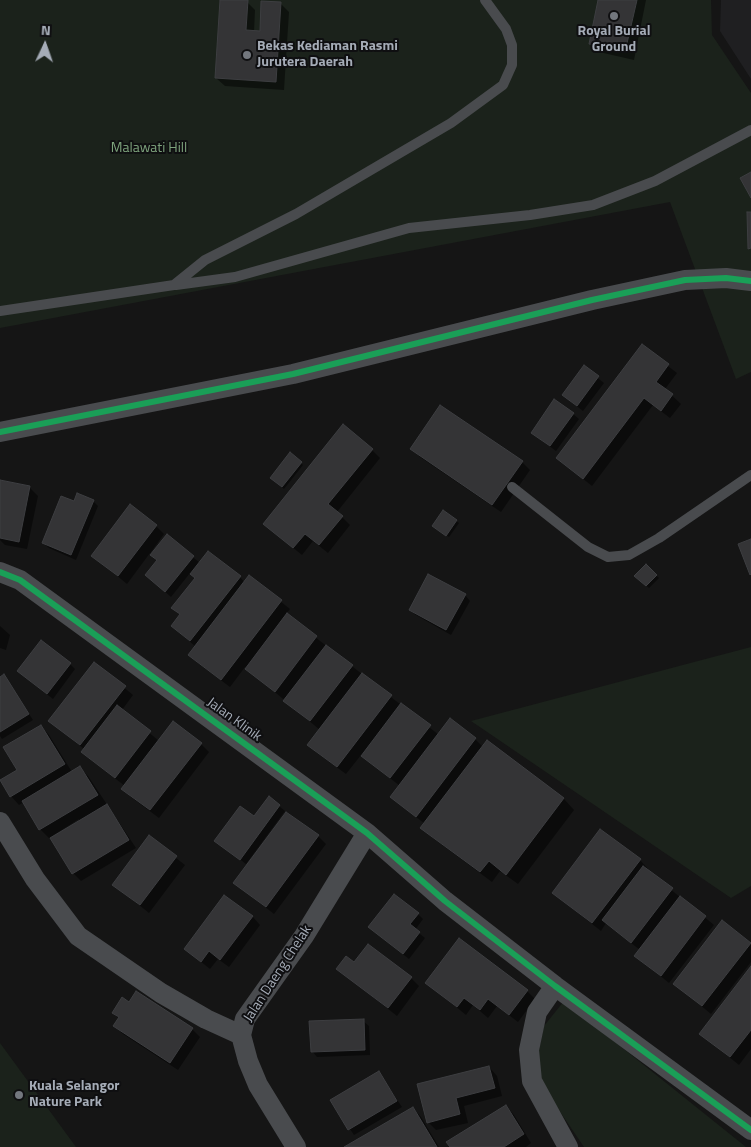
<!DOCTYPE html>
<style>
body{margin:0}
#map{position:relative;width:751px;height:1147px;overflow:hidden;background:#151515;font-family:"Titillium Web",sans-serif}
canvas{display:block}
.north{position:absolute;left:20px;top:20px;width:50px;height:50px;-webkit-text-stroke:4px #0f0f11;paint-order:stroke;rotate:3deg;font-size:14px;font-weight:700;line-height:20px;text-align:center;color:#a5acb7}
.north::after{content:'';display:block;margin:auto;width:18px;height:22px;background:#a5acb7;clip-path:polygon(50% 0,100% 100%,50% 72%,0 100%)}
</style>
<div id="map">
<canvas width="751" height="1147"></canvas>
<div class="north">N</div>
</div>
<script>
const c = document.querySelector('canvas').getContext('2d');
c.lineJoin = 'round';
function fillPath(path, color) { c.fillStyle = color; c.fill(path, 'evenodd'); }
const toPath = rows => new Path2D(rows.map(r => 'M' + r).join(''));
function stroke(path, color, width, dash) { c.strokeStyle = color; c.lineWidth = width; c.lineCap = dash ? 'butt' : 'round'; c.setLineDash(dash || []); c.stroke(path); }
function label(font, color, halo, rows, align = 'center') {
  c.font = font + ' "Titillium Web",sans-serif'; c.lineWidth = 4; c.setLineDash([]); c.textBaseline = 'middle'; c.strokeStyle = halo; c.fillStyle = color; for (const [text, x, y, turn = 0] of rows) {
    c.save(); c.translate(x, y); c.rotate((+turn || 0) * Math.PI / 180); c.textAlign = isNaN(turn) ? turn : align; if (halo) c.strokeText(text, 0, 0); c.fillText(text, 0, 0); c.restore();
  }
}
fillPath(toPath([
 [721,0,751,0,751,79,720,31]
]), '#1f1f21');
fillPath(toPath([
 [0,0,711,0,712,35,751,93,751,372,736,379,670,202,0,328],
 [751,647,751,886,731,898,471,721],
 [564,1001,746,1147,584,1147,548,1094,536,1065,544,1026],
 [0,1043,76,1147,0,1147]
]), '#1b221b');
fillPath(toPath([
 [221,0,247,2,255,10,254,32,261,32,280,3,289,12,284,90,225,86,216,78],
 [600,0,646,0,634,60,599,52,590,44],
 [642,346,677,373,665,389,681,404,670,418,653,405,592,486,557,458],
 [584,367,604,383,583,411,569,400],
 [573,414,579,419,556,451,532,433],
 [412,448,522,462,530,470,501,512,420,457],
 [372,450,380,458,337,512,350,525,328,553,313,541,302,555,264,524],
 [301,463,303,465,284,489,274,480],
 [0,482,30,488,38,496,27,549,5,545,0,540],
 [93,501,98,506,76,560,49,548,43,543,74,503],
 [456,521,459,523,449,537,436,528],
 [156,526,164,534,151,552,152,554,167,536,200,563,240,577,245,583,250,577,290,609,286,614,439,735,475,739,483,747,487,742,564,799,574,810,518,884,500,871,492,882,433,838,422,828,425,824,391,797,400,786,361,755,346,774,317,753,309,745,320,730,245,667,230,687,198,663,190,655,196,647,172,626,181,615,173,607,196,578,190,573,171,597,152,580,158,561,150,553,127,584,93,556],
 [646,566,659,578,649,588,636,576],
 [465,595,470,601,451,635,416,615,410,610],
 [0,626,10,635,6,650,0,648],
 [94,663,133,695,122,710,159,741,201,744,209,752,159,818,131,797,123,789,125,786,91,760,82,752,84,749,50,721],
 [70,664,75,669,53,699,24,676],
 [4,676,33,720,2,739,0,736,0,678],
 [41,726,49,735,72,772,80,768,88,776,136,848,81,881,73,873,79,819,49,838,40,829,24,802,19,805,11,796,19,770],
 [269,798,285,811,246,864,216,841,254,818],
 [601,830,640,860,648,869,647,870,714,925,669,983,636,956,640,950,606,923,601,931,553,893],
 [318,836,326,844,274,914,235,883],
 [149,837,185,865,149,913,113,884],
 [418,914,423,919,415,930,425,938,409,959,375,932],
 [252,916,260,925,229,967,218,959,210,969,185,949],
 [722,921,751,943,751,962,711,1014,675,984],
 [751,968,751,1049,739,1065,701,1034],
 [338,969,411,978,419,986,397,1016],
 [427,983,527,991,535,999,518,1022,497,1006,488,1018,473,1005,466,1015],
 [129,1003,192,1029,200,1037,178,1070,123,1034,114,1026,119,1019,114,1013],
 [363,1021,369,1026,370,1055,317,1057,312,1051],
 [489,1067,497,1076,502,1096,464,1106,468,1123,436,1130,428,1122],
 [379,1073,402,1107,354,1135,331,1101],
 [506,1106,514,1115,531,1143,526,1147,451,1147],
 [413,1108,421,1117,439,1147,347,1147]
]), '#0007');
const building = toPath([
 [220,0,248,0,246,30,260,31,261,1,281,2,276,82,215,78,220,0],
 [598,0,637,0,625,52,589,44,598,0],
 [751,172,751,198,740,178,751,172],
 [747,212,751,212,751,248,748,249,747,212],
 [642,344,669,364,656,382,673,394,661,411,644,398,583,479,556,458,642,344],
 [584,365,599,376,577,406,562,395,584,365],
 [554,399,574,413,550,446,531,433,554,399],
 [440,405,523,461,492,505,410,449,440,405],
 [343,424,373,449,328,504,343,516,319,545,305,534,293,548,263,524,343,424],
 [290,452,302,462,282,487,270,478,290,452],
 [0,480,30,486,19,542,0,538,0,480],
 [77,493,94,500,71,555,42,543,61,496,74,501,77,493],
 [130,504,157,525,118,576,91,556,130,504],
 [443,510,457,520,446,536,432,526,443,510],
 [167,534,194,556,165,592,145,575,157,560,150,555,167,534],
 [751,539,751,574,750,575,738,544,751,539],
 [208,551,241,576,190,641,171,626,180,614,171,608,195,578,190,574,208,551],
 [646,564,657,575,646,586,634,576,646,564],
 [428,574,466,594,446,630,409,610,428,574],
 [249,575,282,600,221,680,188,655,249,575],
 [287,613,317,636,275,692,245,669,287,613],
 [41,640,71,663,47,694,17,671,41,640],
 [326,645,353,665,310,721,283,701,326,645],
 [94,662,126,686,80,745,48,721,94,662],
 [362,673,392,695,337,767,307,745,362,673],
 [4,674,29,714,0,732,0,677,4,674],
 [401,703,431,725,390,778,361,756,401,703],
 [117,705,151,731,115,778,81,752,117,705],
 [450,718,476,738,416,817,390,797,450,718],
 [173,721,202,743,150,810,121,789,173,721],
 [41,725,65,764,10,797,0,780,17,770,3,747,41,725],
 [487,740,564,798,506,875,489,861,480,872,420,828,487,740],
 [80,766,98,795,39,830,22,801,80,766],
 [269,796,280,805,240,860,214,841,240,806,254,816,269,796],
 [107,804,129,840,72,874,50,838,107,804],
 [286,812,319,835,266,907,233,883,286,812],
 [600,829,641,859,592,923,552,893,600,829],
 [149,835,177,856,140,905,112,885,149,835],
 [643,866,673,888,631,943,602,920,643,866],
 [394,894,419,913,410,924,420,932,403,954,368,927,394,894],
 [224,895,253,916,220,960,209,951,201,962,184,949,224,895],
 [680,896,706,916,661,976,634,956,680,896],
 [722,920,751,943,702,1006,673,984,722,920],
 [459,938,528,990,509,1015,488,999,480,1010,464,998,457,1007,425,983,459,938],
 [368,944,412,977,388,1008,336,969,346,956,354,962,368,944],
 [751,966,751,1030,730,1057,699,1034,751,966],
 [136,991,193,1028,170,1063,113,1026,119,1017,112,1013,122,997,129,1002,136,991],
 [364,1019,365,1050,311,1052,309,1021,364,1019],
 [489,1066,495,1088,456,1098,460,1114,427,1123,417,1084,489,1066],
 [379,1071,397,1101,348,1130,330,1100,379,1071],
 [506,1105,524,1134,504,1147,450,1147,446,1142,506,1105],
 [413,1107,437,1147,344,1147,413,1107]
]);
fillPath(building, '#343436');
stroke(building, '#3d3e41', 1);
stroke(toPath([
 [176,285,235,277,409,228,530,215,593,205,655,181,751,130],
 [0,311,174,285,205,260,296,214,451,123,503,85,512,65,512,45,506,29,485,0],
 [512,487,588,547,608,557,629,555,659,538,751,475]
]), '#494b4e', 10);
stroke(toPath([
 [0,432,293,374,592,300,685,280,726,278,751,281],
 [0,572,20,580,367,833,445,901,555,986,751,1130],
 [0,822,35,879,78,936,161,993,206,1019,241,1035],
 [555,986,537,1012,529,1050,532,1081,568,1147],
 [296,1147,258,1085,248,1061,241,1035,245,1019,304,936,367,833]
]), '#494b4e', 20);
stroke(toPath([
 [0,432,293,374,592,300,685,280,726,278,751,281],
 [0,572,20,580,367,833,445,901,555,986,751,1130]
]), '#1a9f57', 6);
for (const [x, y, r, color] of [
 [614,16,5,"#73777e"],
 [247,55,5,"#73777e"],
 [19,1095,5,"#73777e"]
]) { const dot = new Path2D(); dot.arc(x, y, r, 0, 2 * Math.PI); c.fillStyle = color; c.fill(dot); stroke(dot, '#0f0f11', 2); }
label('bold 14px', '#a5acb7', '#0f0f11', [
 ["Royal Burial",614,32,"center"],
 ["Ground",614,48,"center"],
 ["Bekas Kediaman Rasmi",257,47],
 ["Jurutera Daerah",257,63],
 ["Kuala Selangor",29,1087],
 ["Nature Park",29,1103]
], 'left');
label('14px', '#7da27c', '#0f0f11', [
 ["Malawati Hill",149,149]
]);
label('14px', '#a5acb7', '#0f0f11', [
 ["Jalan Klinik",234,720,36],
 ["Jalan Daeng Chelak",278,974,-57]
]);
</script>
